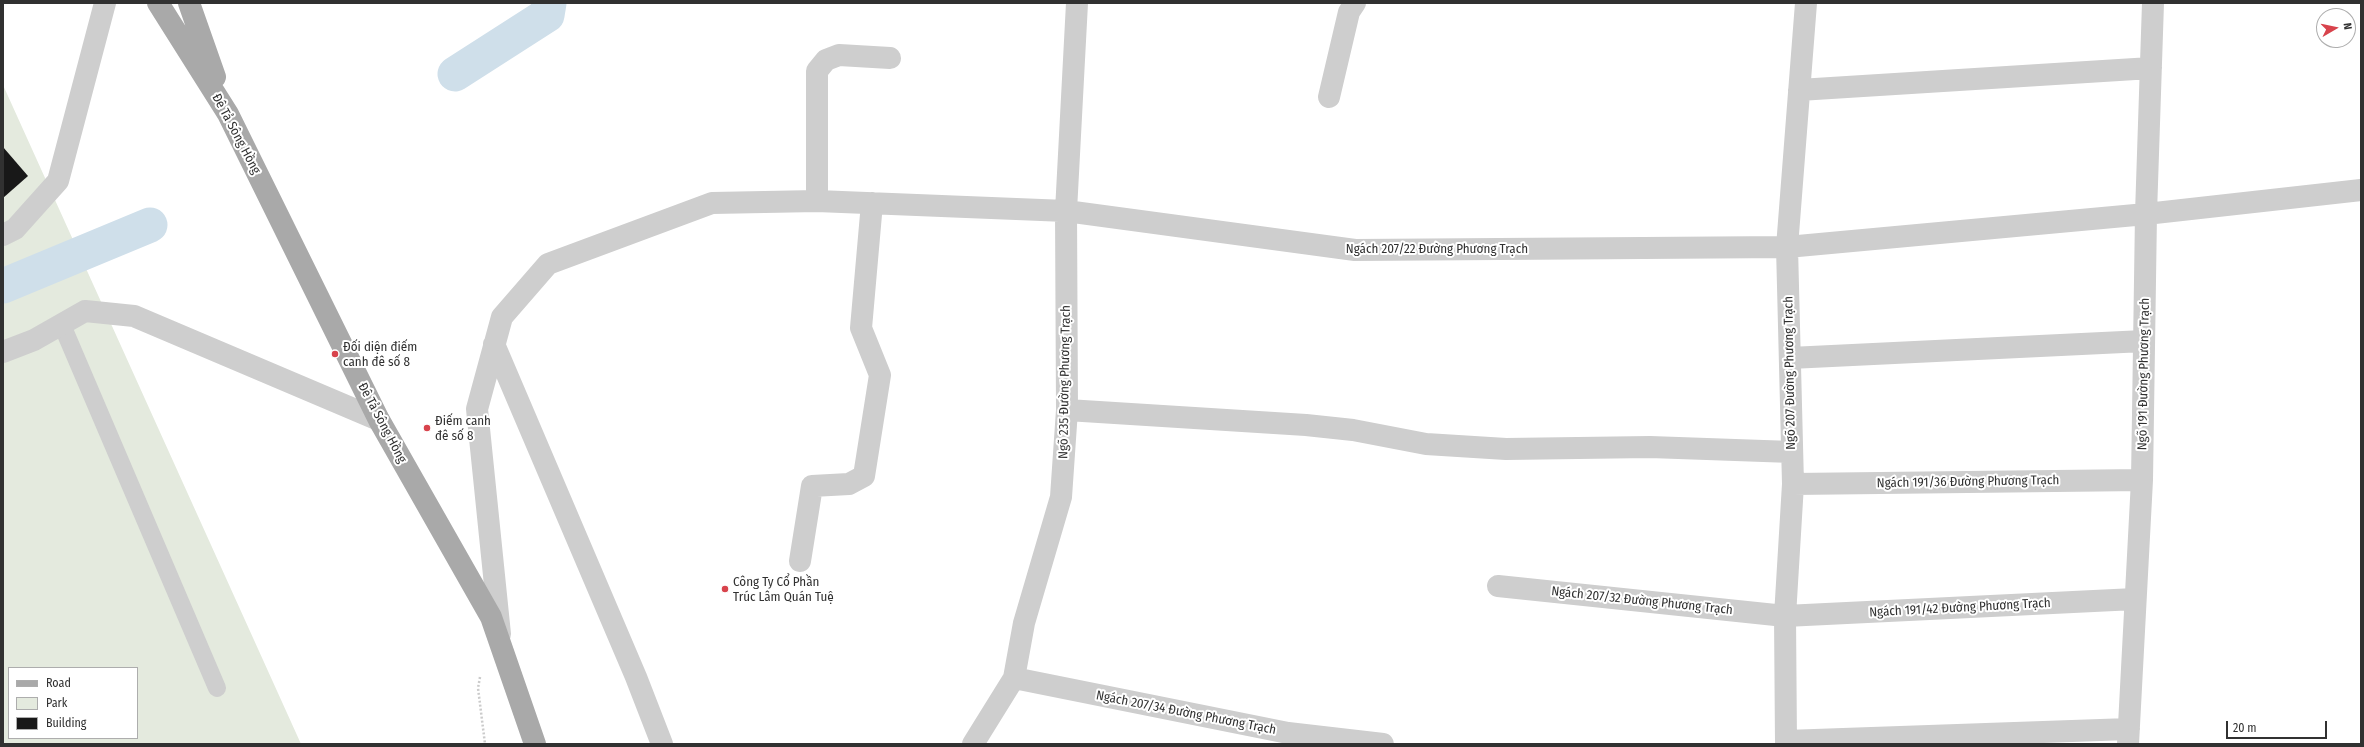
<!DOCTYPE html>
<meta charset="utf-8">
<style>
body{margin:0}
#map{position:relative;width:2364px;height:747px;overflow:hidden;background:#fff;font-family:"Fira Sans Condensed",sans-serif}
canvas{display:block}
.frame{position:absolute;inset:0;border:4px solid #313131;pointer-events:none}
.legend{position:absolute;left:8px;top:667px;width:130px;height:72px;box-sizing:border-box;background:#fff;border:1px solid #adadad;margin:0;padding:5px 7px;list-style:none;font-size:12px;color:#313131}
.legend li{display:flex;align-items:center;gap:8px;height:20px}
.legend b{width:20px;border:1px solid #adadad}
.north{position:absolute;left:2316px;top:8px;width:40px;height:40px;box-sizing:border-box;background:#fff;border:1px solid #adadad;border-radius:50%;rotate:81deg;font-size:11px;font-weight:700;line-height:16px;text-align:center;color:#313131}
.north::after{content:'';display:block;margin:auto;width:14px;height:18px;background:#d8434c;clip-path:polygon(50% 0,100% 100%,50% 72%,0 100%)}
.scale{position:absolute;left:2226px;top:721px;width:101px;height:18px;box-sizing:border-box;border:2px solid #313131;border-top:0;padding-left:5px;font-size:12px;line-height:14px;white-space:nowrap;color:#313131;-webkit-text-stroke:3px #fff;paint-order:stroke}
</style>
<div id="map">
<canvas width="2364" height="747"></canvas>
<div class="frame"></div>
<ul class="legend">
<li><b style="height:5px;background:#a9a9a9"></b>Road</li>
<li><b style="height:11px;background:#e4eade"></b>Park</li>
<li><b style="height:11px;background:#181818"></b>Building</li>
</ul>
<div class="north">N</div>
<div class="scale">20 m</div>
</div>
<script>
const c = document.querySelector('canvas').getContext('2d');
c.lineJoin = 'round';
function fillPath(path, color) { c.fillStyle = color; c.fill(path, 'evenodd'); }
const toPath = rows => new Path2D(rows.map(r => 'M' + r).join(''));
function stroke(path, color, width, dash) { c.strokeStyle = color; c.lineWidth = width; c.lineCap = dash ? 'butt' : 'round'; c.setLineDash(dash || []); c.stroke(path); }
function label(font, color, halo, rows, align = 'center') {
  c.font = font + ' "Fira Sans Condensed",sans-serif'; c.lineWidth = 4; c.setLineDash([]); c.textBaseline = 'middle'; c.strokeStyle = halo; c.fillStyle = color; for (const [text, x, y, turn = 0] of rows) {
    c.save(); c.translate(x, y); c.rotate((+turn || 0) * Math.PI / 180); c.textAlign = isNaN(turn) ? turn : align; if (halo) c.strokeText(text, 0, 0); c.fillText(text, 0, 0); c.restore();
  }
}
fillPath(toPath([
 [3,85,301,744,3,744],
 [9,668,137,668,137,738,9,738]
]), '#e4eade');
stroke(toPath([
 [455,74,547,15,549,3],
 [3,286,150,225]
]), '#cfdfea', 35);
fillPath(toPath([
 [3,147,28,176,3,198]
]), '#181818');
stroke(toPath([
 [480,677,478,688,485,744]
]), '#cbcbcb', 2.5, [2, 2]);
stroke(toPath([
 [62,325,217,688]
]), '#cecece', 18);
stroke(toPath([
 [1799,90,2151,68],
 [1329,97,1349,12,1355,3],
 [817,201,817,71,826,60,839,55,890,58],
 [3,235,15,229,58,181,105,3],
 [494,344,636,677,662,744],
 [3,352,34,340,85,311,134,316,379,420],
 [1790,358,2144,341],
 [1067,410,1306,425,1353,430,1426,444,1506,449,1650,447,1792,452],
 [1793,484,2142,480],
 [800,561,812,486,849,484,864,476,880,375,861,328,872,203],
 [1498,586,1785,616,2135,599],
 [500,634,477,409,502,317,548,264,712,203,817,201,1066,211,1355,250,1787,247,2146,214,2361,190],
 [1014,678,1288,733,1383,744],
 [1786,741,2129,729],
 [973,744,1014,678,1024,623,1061,497,1067,410,1066,211,1077,3],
 [1786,744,1785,616,1793,484,1787,247,1806,3],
 [2128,744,2142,480,2146,214,2153,3]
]), '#cecece', 22);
stroke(toPath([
 [158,3,228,114,379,420,491,617,535,744],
 [189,3,215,77]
]), '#a9a9a9', 22);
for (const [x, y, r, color] of [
 [335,354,4,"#d8434c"],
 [427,428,4,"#d8434c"],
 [725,589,4,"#d8434c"]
]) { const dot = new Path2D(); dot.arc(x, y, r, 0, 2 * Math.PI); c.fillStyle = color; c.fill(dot); stroke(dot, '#fff', 1.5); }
label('13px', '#313131', '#fff', [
 ["Đê Tả Sông Hồng",236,134,62],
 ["Ngách 207/22 Đường Phương Trạch",1437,249],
 ["Ngõ 207 Đường Phương Trạch",1790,373,-91],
 ["Ngõ 191 Đường Phương Trạch",2144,374,-89],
 ["Ngõ 235 Đường Phương Trạch",1065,382,-89],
 ["Đê Tả Sông Hồng",382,423,62],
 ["Ngách 191/36 Đường Phương Trạch",1968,482,-1],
 ["Ngách 207/32 Đường Phương Trạch",1642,601,6],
 ["Ngách 191/42 Đường Phương Trạch",1960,608,-3],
 ["Ngách 207/34 Đường Phương Trạch",1186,713,11]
]);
label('13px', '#313131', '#fff', [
 ["Đối diện điếm",343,347],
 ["canh đê số 8",343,362],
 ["Điếm canh",435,421],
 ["đê số 8",435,436],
 ["Công Ty Cổ Phần",733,582],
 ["Trúc Lâm Quán Tuệ",733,597]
], 'left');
</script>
